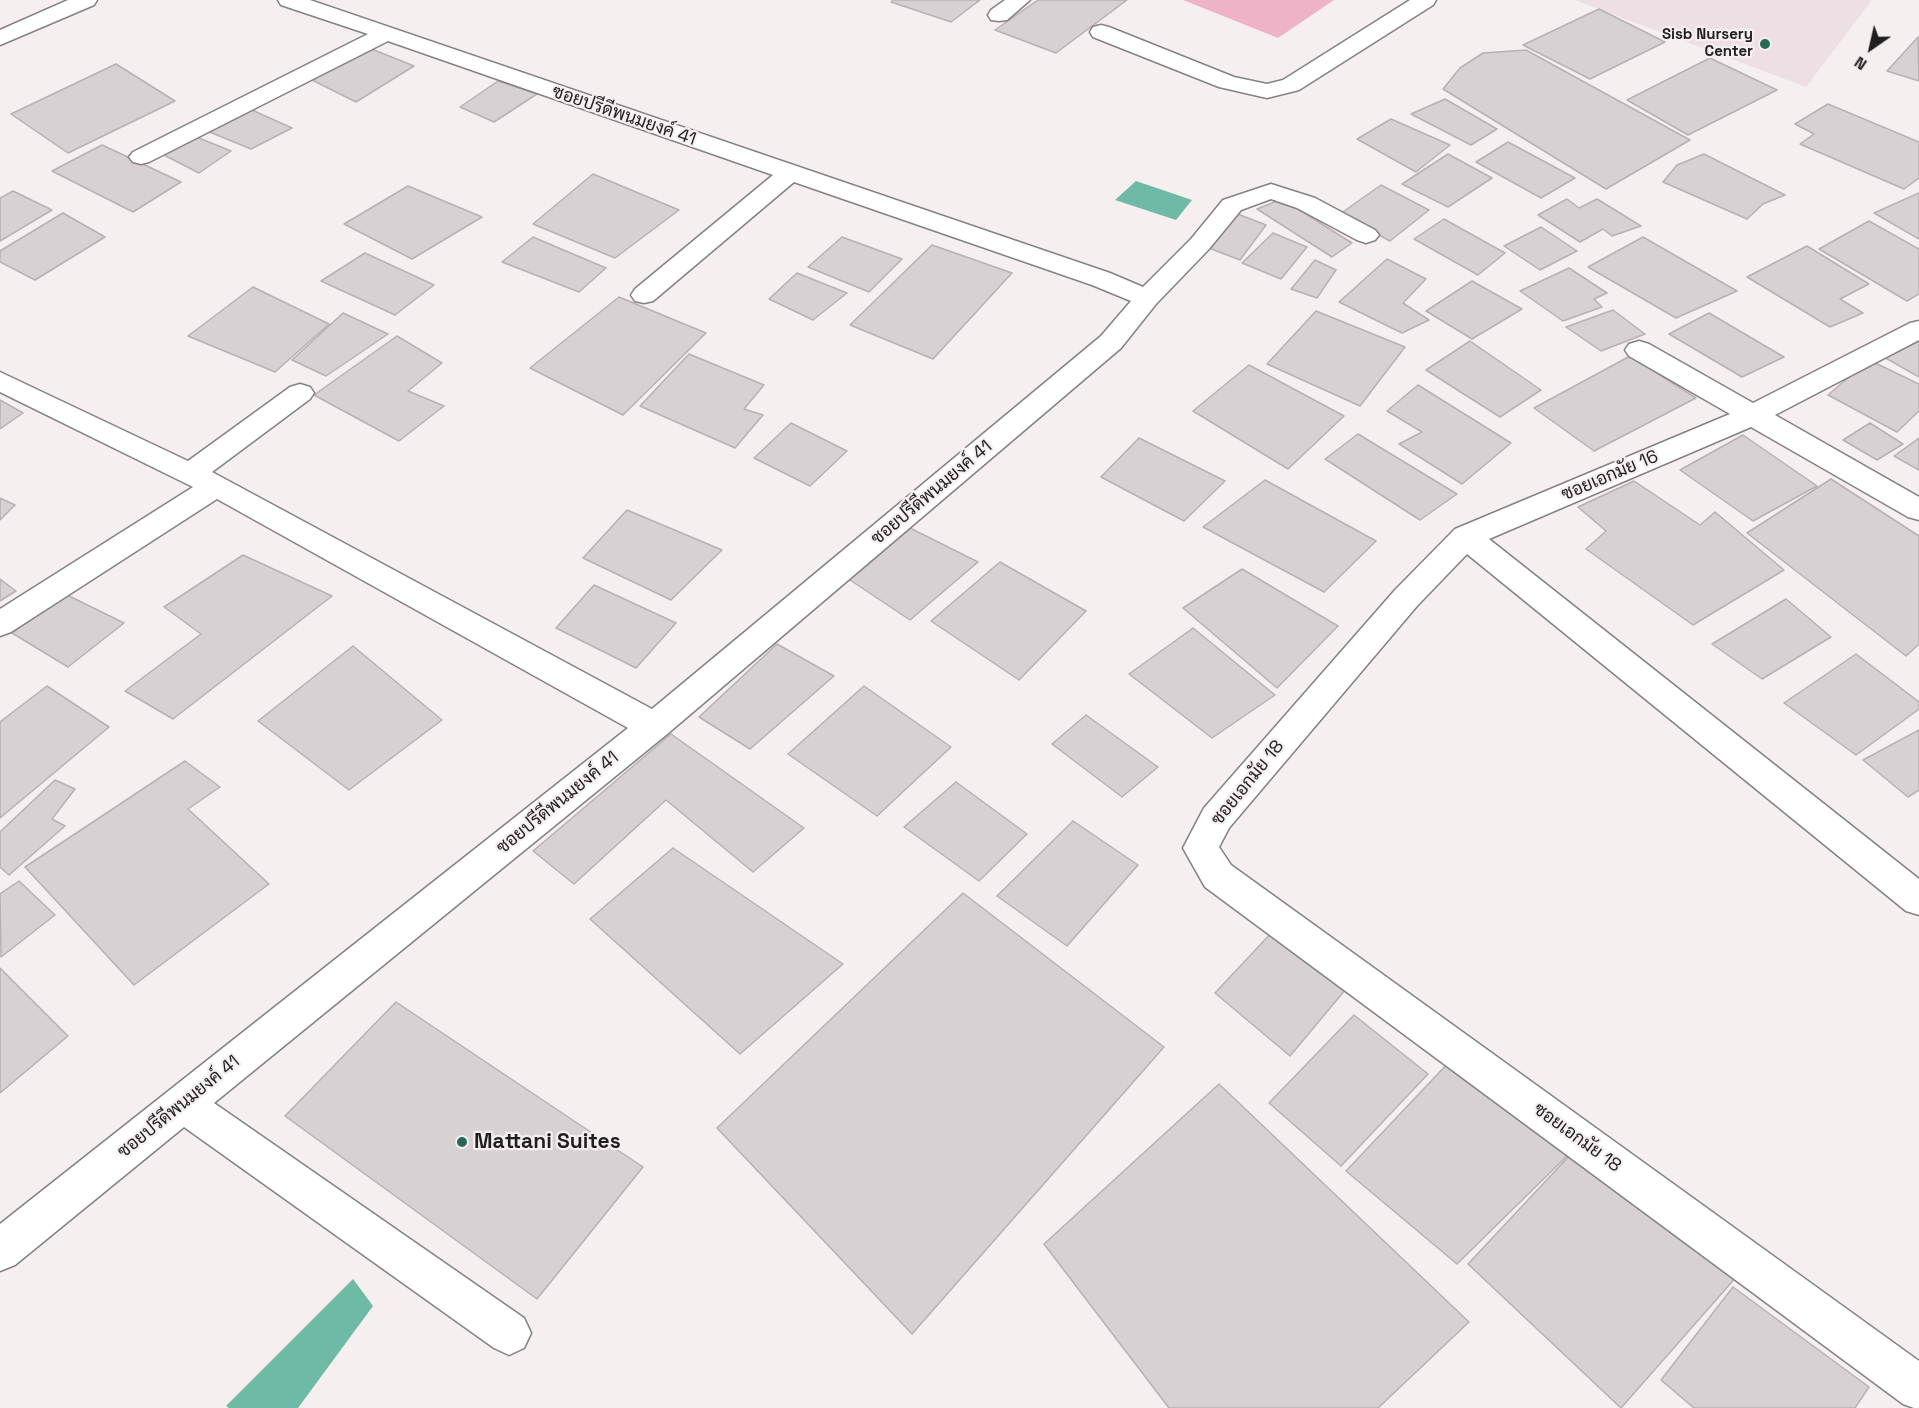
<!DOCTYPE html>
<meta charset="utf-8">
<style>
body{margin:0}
#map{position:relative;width:1919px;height:1408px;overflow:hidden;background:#f5eff0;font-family:"Space Grotesk",sans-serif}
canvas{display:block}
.north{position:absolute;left:1841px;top:18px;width:60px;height:60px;-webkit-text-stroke:4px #f5eff0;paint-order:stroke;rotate:214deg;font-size:16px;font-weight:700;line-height:24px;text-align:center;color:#201e1e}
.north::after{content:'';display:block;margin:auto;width:21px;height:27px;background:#201e1e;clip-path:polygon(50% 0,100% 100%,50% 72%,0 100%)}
</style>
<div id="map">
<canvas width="1919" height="1408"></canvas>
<div class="north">N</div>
</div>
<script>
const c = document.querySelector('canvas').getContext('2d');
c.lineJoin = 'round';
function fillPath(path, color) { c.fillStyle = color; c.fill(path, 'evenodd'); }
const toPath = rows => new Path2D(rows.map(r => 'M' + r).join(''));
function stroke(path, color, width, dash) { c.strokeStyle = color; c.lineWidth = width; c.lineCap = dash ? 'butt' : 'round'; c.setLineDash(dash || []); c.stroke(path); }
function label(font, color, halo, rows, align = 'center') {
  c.font = font + ' "Space Grotesk",Sarabun,sans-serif'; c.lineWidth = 4.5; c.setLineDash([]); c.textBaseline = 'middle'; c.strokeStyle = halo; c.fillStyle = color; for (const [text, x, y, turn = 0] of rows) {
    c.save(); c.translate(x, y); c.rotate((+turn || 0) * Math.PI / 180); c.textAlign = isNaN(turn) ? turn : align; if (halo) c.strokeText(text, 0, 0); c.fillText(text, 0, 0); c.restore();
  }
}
fillPath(toPath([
 [1575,0,1872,0,1806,87]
]), '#eedfe4');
fillPath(toPath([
 [1183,0,1334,0,1278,38]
]), '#eeb3c6');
fillPath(toPath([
 [1136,181,1192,200,1176,220,1115,200],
 [353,1279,373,1306,298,1408,229,1408,226,1406]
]), '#6fbaa7');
const building = toPath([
 [893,0,980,0,951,22,891,2,893,0],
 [1038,0,1127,0,1056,53,995,30,1038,0],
 [1599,9,1665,42,1590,79,1523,45,1599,9],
 [1918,37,1919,81,1887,71,1918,37],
 [364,46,414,66,356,102,310,79,364,46],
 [1526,50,1690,140,1606,189,1443,89,1460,68,1483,53,1526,50],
 [1710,58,1777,90,1688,135,1627,100,1710,58],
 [116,64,175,101,68,153,11,114,116,64],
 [498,81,537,94,494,122,460,107,498,81],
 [1445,99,1497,129,1471,145,1411,114,1445,99],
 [1828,104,1919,142,1919,178,1904,189,1800,144,1814,134,1795,124,1828,104],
 [243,106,292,128,251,149,200,128,243,106],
 [1391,119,1450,145,1416,172,1357,139,1391,119],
 [194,136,231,151,199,173,162,154,194,136],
 [1508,142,1575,178,1541,198,1476,162,1508,142],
 [102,145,181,182,133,212,52,171,102,145],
 [1448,154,1492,178,1448,207,1402,184,1448,154],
 [1704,154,1785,195,1763,204,1747,219,1663,182,1677,165,1704,154],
 [593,174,679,210,615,258,533,224,593,174],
 [1381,185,1429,210,1390,241,1340,214,1381,185],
 [408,186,482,217,412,259,344,224,408,186],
 [13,191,52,210,0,241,0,198,13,191],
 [1919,193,1919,239,1874,213,1919,193],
 [1282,199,1352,243,1332,257,1257,209,1282,199],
 [1567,199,1579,208,1597,199,1641,226,1612,236,1603,229,1580,242,1538,215,1567,199],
 [1230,211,1266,225,1240,260,1201,245,1230,211],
 [63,213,105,237,35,280,0,262,0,251,63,213],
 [1444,219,1505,253,1478,275,1414,239,1444,219],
 [1869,221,1919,249,1919,294,1907,301,1819,249,1869,221],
 [1541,227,1577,251,1540,270,1504,246,1541,227],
 [1273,233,1307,247,1281,279,1242,263,1273,233],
 [533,237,606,268,579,292,502,262,533,237],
 [842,237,902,259,869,292,808,267,842,237],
 [1643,237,1737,291,1676,318,1588,267,1643,237],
 [932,245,1012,273,933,359,850,325,932,245],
 [1807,246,1869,284,1840,299,1863,313,1830,327,1747,277,1807,246],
 [365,253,434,285,395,315,321,281,365,253],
 [1387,259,1426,279,1403,303,1429,320,1402,333,1339,302,1387,259],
 [1315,260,1336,270,1317,298,1291,289,1315,260],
 [1569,268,1607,293,1594,299,1602,307,1563,321,1520,291,1569,268],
 [797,273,847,293,813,320,769,299,797,273],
 [1472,281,1522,309,1472,339,1426,311,1472,281],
 [253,287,329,324,275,372,188,336,253,287],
 [619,297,706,333,623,415,530,368,619,297],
 [1613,310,1645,334,1601,351,1566,327,1613,310],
 [1316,311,1405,347,1360,406,1267,364,1316,311],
 [343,313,388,334,326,376,292,360,343,313],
 [1709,313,1784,357,1742,377,1669,334,1709,313],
 [397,336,442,363,408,391,444,406,399,441,314,395,397,336],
 [1919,337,1919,377,1884,357,1919,337],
 [1470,341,1541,390,1500,417,1426,370,1470,341],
 [689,354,764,385,744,409,763,415,735,448,640,406,689,354],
 [1630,356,1696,398,1594,451,1534,408,1630,356],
 [1869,360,1919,384,1919,411,1897,432,1828,395,1869,360],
 [1249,365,1344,416,1288,469,1193,411,1249,365],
 [1418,385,1511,443,1462,484,1399,444,1422,432,1387,411,1418,385],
 [0,400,23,413,0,429,0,400],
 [791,423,847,451,810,486,754,458,791,423],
 [1870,423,1903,444,1877,460,1843,440,1870,423],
 [1358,434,1457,494,1420,520,1325,459,1358,434],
 [1743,435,1817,486,1753,521,1680,470,1743,435],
 [1139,438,1225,481,1184,521,1101,477,1139,438],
 [1919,438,1919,470,1894,456,1919,438],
 [1831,479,1919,536,1919,644,1906,656,1747,533,1831,479],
 [1265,480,1376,541,1324,592,1203,527,1265,480],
 [1634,481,1700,525,1715,512,1784,570,1693,625,1586,549,1606,531,1578,507,1634,481],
 [0,498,15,505,0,520,0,498],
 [627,510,722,550,671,600,583,558,627,510],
 [904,525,978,562,910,620,847,578,904,525],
 [243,555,332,596,173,719,125,691,201,634,164,607,243,555],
 [1000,562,1086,611,1019,680,931,621,1000,562],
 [1242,569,1338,626,1277,688,1183,608,1242,569],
 [0,579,16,591,0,601,0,579],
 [594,585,676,623,636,668,556,628,594,585],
 [65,594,124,623,68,667,12,633,65,594],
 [1786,599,1831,637,1762,679,1712,644,1786,599],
 [1193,628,1275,695,1212,738,1129,674,1193,628],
 [777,644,834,676,750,749,699,717,777,644],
 [353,646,442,720,349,790,258,721,353,646],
 [1856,654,1919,702,1919,709,1856,755,1784,703,1856,654],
 [47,686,109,727,0,818,0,722,47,686],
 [864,686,951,747,877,816,788,754,864,686],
 [1086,715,1158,767,1122,797,1052,744,1086,715],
 [1919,730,1919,790,1908,797,1863,760,1919,730],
 [671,734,804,828,753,872,666,800,574,884,533,851,671,734],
 [185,761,220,787,188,809,269,884,134,985,25,867,185,761],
 [55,780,75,789,52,819,65,826,9,875,0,867,0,832,55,780],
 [956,782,1027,834,979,881,904,827,956,782],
 [1073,821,1138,865,1067,946,997,896,1073,821],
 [673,848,843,964,740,1054,590,919,673,848],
 [19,881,55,915,1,957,0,894,19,881],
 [963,893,1164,1047,912,1334,717,1128,963,893],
 [1274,930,1346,989,1290,1056,1215,993,1274,930],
 [0,968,68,1036,0,1093,0,968],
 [396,1002,643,1167,537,1299,285,1116,396,1002],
 [1354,1015,1428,1074,1341,1166,1269,1103,1354,1015],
 [1451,1060,1567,1156,1457,1264,1346,1171,1451,1060],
 [1219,1084,1469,1322,1378,1408,1169,1408,1044,1244,1219,1084],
 [1571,1154,1738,1275,1621,1408,1468,1264,1571,1154],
 [1733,1287,1869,1387,1855,1408,1694,1408,1661,1380,1733,1287]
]);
fillPath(building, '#d7d1d3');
stroke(building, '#b7b1b3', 1.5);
const minor = toPath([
 [68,0,97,0,94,5,0,45,0,30,68,0],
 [278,0,310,0,1110,273,1143,287,1191,239,1223,200,1271,184,1315,198,1375,230,1379,235,1375,240,1366,243,1357,240,1297,208,1271,199,1241,210,1209,249,1156,304,1121,348,666,735,214,1103,524,1318,531,1333,524,1348,509,1355,494,1348,184,1127,15,1265,0,1271,0,1224,628,728,217,499,11,632,0,636,0,609,193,487,0,392,0,372,188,461,290,387,300,384,310,387,314,393,310,399,212,472,652,709,1101,336,1131,301,1092,285,794,182,653,301,644,303,635,301,631,295,635,289,773,175,388,41,149,162,141,164,133,162,129,157,133,152,368,34,281,5,278,0],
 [1005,0,1030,0,1007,20,999,21,991,20,988,15,991,10,1005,0],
 [1410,0,1436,0,1433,5,1299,90,1267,98,1219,87,1093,37,1090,32,1093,27,1101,25,1109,27,1234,77,1267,84,1283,80,1410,0],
 [1919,321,1919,340,1775,415,1919,497,1919,520,1908,517,1751,427,1489,539,1919,879,1919,915,1906,911,1467,554,1417,606,1229,828,1219,847,1231,865,1919,1361,1919,1408,1914,1408,1903,1404,1205,887,1183,848,1204,808,1395,590,1455,529,1730,414,1629,356,1625,350,1629,344,1639,341,1649,344,1753,403,1910,323,1919,321]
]);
stroke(minor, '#868082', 3);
fillPath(minor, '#fff');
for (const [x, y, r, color] of [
 [1765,44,6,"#26695a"],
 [462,1142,6,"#26695a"]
]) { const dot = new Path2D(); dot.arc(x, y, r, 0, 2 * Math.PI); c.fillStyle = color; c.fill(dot); stroke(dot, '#f5eff0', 2); }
label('bold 15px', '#201e1e', '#f5eff0', [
 ["Sisb Nursery",1753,35],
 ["Center",1753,52]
], 'right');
label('18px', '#201e1e', '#f5eff0', [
 ["ซอยปรีดีพนมยงค์ 41",624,116,19],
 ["ซอยเอกมัย 16",1610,476,-23],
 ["ซอยปรีดีพนมยงค์ 41",932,493,-40],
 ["ซอยเอกมัย 18",1248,783,-51],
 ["ซอยปรีดีพนมยงค์ 41",558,803,-39],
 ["ซอยปรีดีพนมยงค์ 41",179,1107,-39],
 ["ซอยเอกมัย 18",1577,1138,36]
]);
label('bold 21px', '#201e1e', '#f5eff0', [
 ["Mattani Suites",474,1142]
], 'left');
</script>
